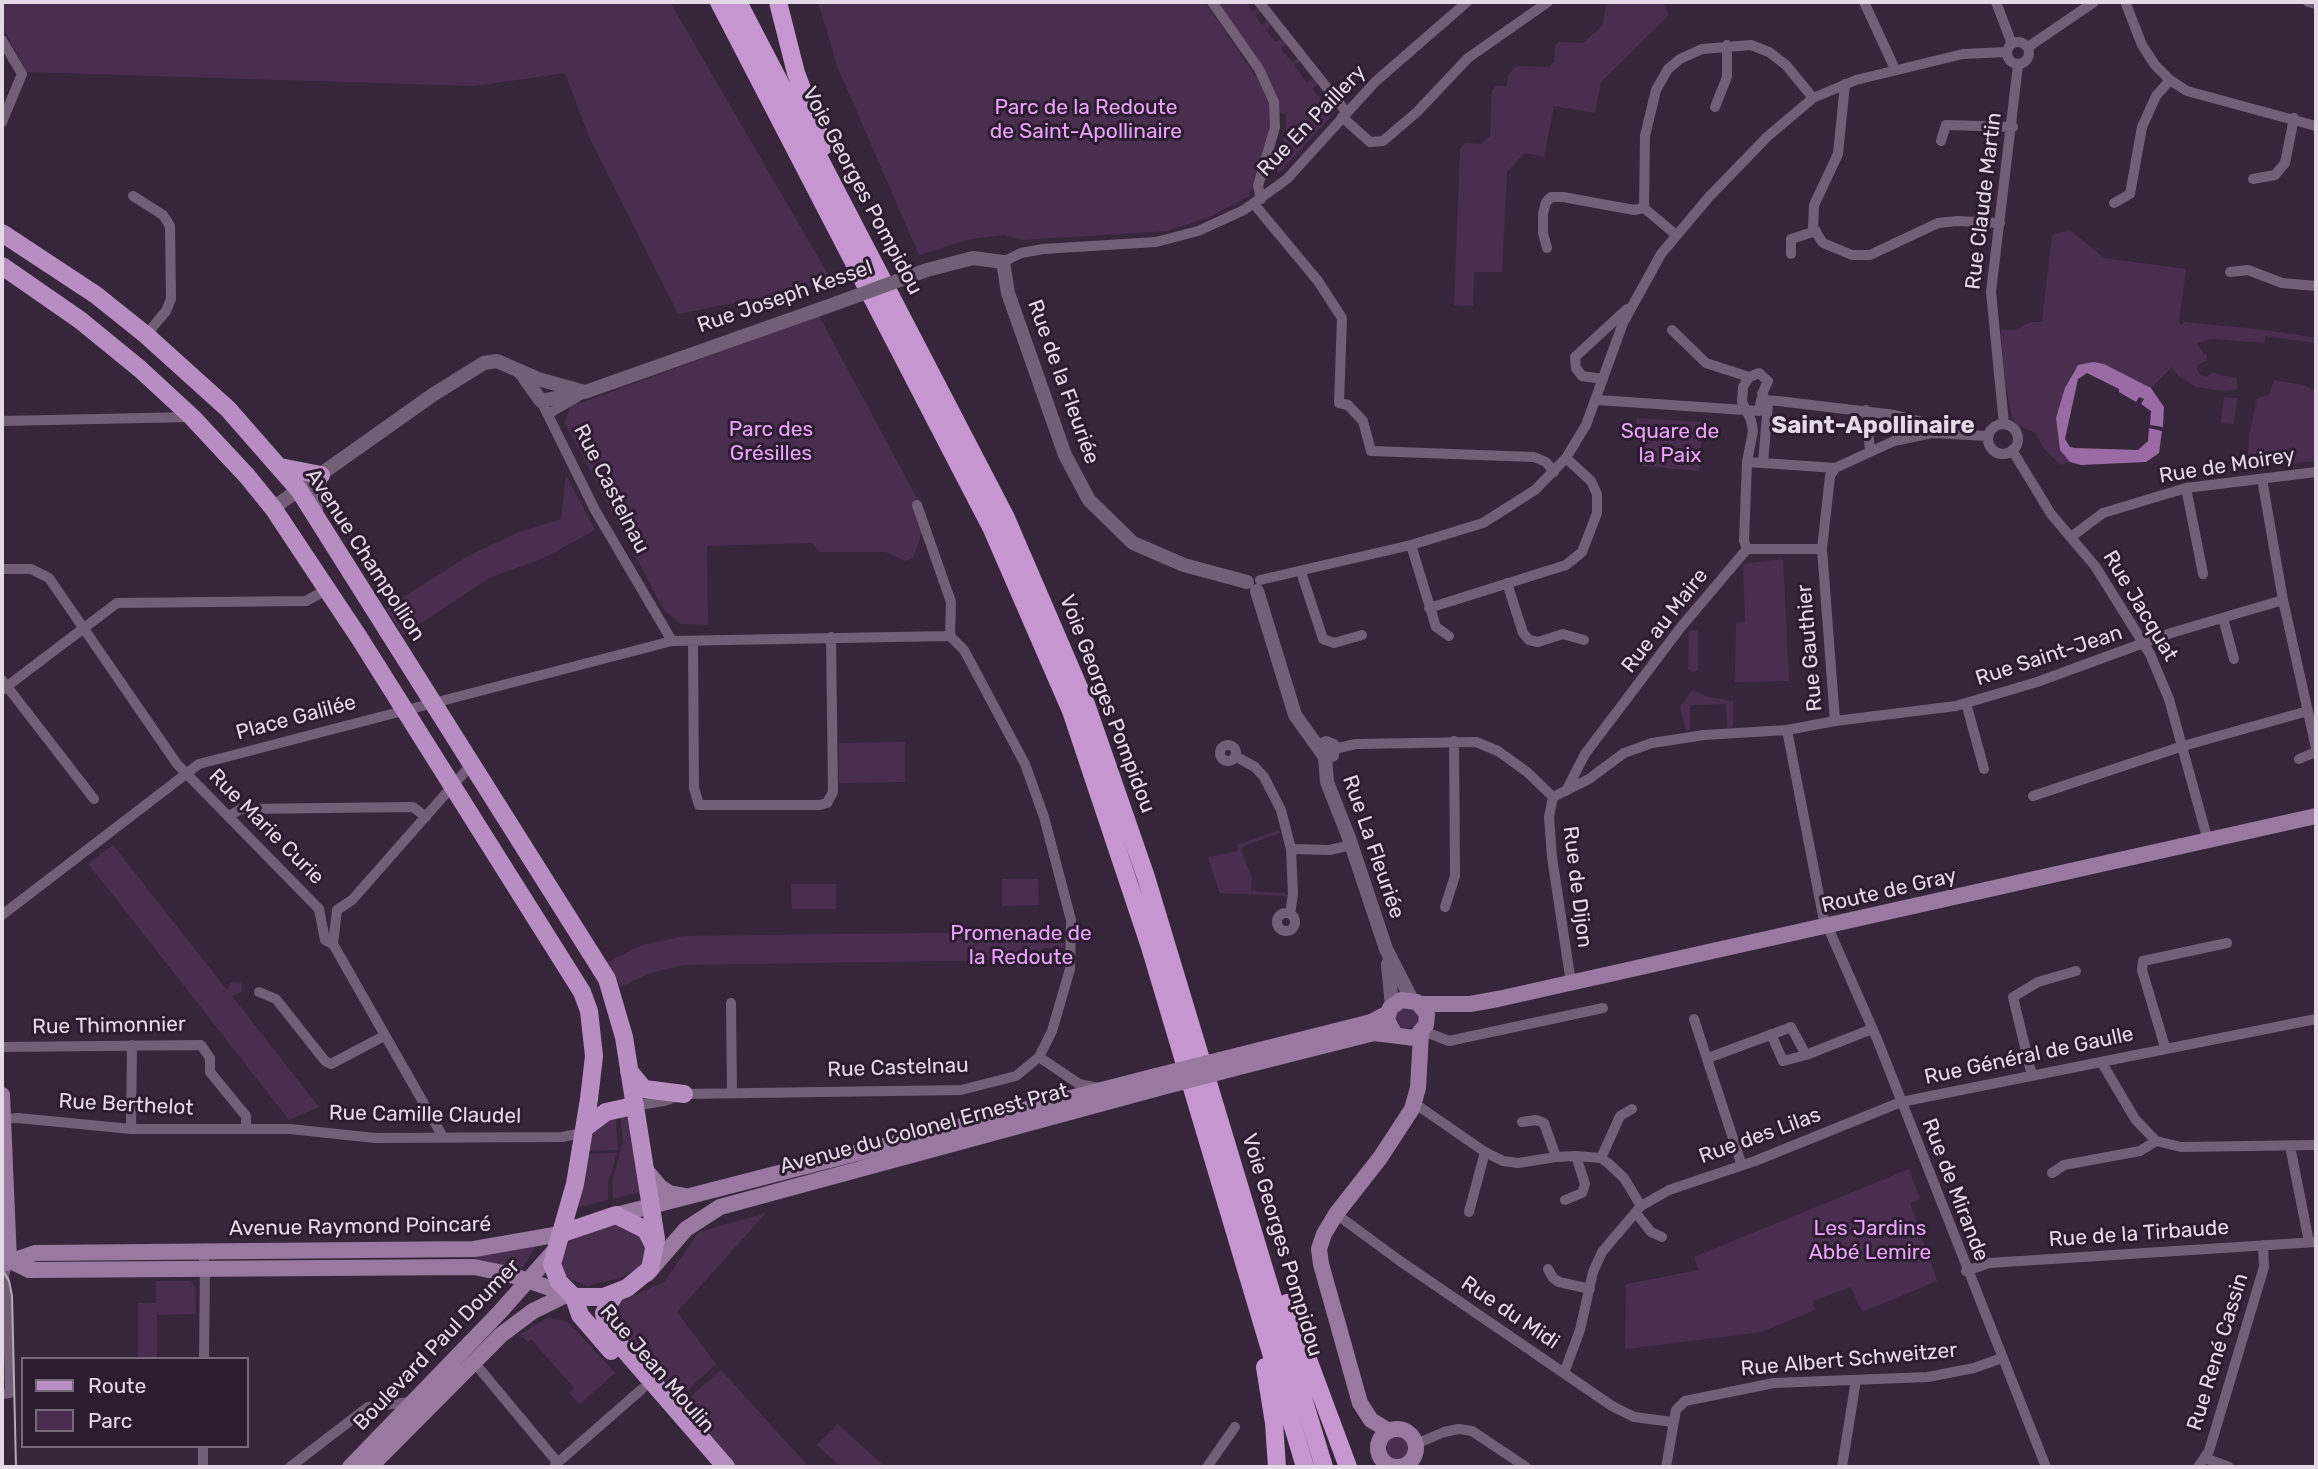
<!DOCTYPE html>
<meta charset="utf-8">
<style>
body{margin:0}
#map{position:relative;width:2318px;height:1469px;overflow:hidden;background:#37263b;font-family:Rubik,sans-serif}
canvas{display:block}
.frame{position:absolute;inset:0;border:4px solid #e5d9e7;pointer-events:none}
.legend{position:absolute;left:21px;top:1357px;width:228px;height:91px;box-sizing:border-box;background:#2d1c31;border:2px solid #77687a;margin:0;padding:9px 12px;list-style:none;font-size:21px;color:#e5d9e7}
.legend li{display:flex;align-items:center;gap:14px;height:35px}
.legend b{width:35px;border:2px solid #77687a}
</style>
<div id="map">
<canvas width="2318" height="1469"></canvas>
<div class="frame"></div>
<ul class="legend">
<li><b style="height:9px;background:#b88dc1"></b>Route</li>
<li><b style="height:19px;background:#4a2e50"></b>Parc</li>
</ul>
</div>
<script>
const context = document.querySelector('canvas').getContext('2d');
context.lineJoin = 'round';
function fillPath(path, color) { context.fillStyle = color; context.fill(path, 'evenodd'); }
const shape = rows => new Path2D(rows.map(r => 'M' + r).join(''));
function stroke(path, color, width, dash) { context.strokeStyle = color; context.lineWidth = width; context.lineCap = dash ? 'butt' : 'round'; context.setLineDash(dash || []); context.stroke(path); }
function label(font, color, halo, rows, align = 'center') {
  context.font = font + ' Rubik,sans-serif'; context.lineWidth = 6; context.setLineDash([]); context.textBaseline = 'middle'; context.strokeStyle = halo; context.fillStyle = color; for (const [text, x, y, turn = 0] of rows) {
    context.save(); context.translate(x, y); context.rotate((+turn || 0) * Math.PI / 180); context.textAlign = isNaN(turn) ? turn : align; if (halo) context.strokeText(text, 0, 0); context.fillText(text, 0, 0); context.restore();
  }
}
fillPath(shape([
 [2,2,670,2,833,283,678,314,589,137,565,73,475,86,27,72,2,26],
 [818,2,1205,2,1264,88,1269,103,1271,119,1266,148,1249,196,1207,218,1167,231,1023,240,1004,235,971,239,919,255,838,68],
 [1216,2,1247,2,1252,12,1257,8,1260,11,1255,16,1262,25,1267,21,1271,26,1266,31,1276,42,1281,38,1286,44,1281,49,1292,62,1297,58,1300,61,1294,66,1307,82,1313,78,1318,84,1312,89,1324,103,1330,98,1335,104,1334,113,1279,173,1275,170,1286,134,1286,114,1278,113,1278,100,1263,68],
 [1606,2,1662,2,1669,15,1601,82,1595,113,1554,106,1544,157,1525,153,1507,172,1502,272,1474,272,1473,306,1454,305,1460,149,1466,143,1481,144,1490,136,1492,91,1496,86,1507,86,1508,75,1517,66,1549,67,1554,62,1555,46,1559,42,1583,43,1603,25],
 [2070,230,2104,258,2186,269,2179,322,2182,325,2184,322,2266,330,2316,338,2316,343,2265,336,2264,343,2213,339,2199,342,2197,345,2207,356,2207,360,2196,366,2200,375,2206,377,2212,373,2236,378,2238,389,2222,391,2196,387,2178,376,2172,367,2151,388,2104,364,2074,369,2056,418,2060,450,2070,462,2061,465,2044,449,2036,433,2017,425,2012,417,2004,378,2001,329,2015,330,2031,322,2042,322,2052,235],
 [819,316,927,517,913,558,905,561,886,552,820,552,812,543,707,546,708,625,681,624,664,610,565,423,570,407],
 [2274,380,2303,385,2316,391,2316,461,2247,468,2249,435,2257,399,2269,394],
 [2224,397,2237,398,2234,424,2221,423],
 [1636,418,1703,422,1699,471,1643,466],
 [566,475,595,530,544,558,489,578,403,635,386,608,470,555,517,533,561,519],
 [1783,559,1789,681,1735,682,1736,623,1745,622,1743,564],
 [1689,630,1698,631,1698,670,1693,672,1688,669],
 [1692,690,1708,697,1733,701,1733,727,1727,728,1726,704,1690,705,1690,729,1686,731,1680,707],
 [905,742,905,782,839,783,839,743],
 [1279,830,1280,833,1244,846,1241,850,1252,878,1251,891,1286,893,1287,896,1220,893,1208,857,1238,851,1237,845],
 [113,845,227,990,231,982,241,983,242,992,232,996,319,1107,289,1120,106,886,88,864],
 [1002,879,1038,879,1039,905,1002,906],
 [791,884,836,884,836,909,792,909],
 [1021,925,1035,930,1042,943,1065,943,1064,948,1043,948,1035,962,1020,968,1004,960,684,965,650,973,621,987,608,962,642,945,684,936,1004,932],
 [1417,1006,1422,1015,1419,1026,1399,1030,1394,1025,1395,1011],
 [620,1113,630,1120,640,1192,613,1199,612,1183,623,1142],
 [615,1114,618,1150,587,1151,592,1131],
 [617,1153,608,1183,608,1200,571,1209,586,1154],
 [1909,1169,1920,1199,1910,1203,1937,1281,1862,1312,1851,1287,1813,1301,1815,1310,1761,1332,1625,1349,1626,1284,1699,1270,1694,1257],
 [766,1213,677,1312,716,1364,675,1402,613,1322,613,1305,664,1282,699,1232],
 [619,1223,647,1240,645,1261,639,1268,620,1278,587,1286,567,1278,561,1258,570,1241,595,1228],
 [536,1246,519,1273,477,1262,473,1253],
 [156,1281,190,1281,195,1286,196,1314,157,1315,157,1359,138,1359,138,1303,156,1303],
 [547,1318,568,1322,615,1373,580,1404,569,1393,574,1388,531,1339,528,1342,520,1334],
 [721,1370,809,1467,736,1467,680,1406],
 [838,1424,876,1459,885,1467,841,1467,817,1445],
 '1385 1448a13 13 0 1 1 26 0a13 13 0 1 1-26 0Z'
]), '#4a2e50');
fillPath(shape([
 [2094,362,2104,364,2151,388,2164,407,2163,427,2150,425,2151,411,2141,404,2144,399,2139,397,2136,402,2119,392,2119,389,2087,373,2078,379,2065,439,2070,447,2075,448,2138,450,2148,441,2149,428,2162,431,2159,453,2152,458,2146,462,2081,465,2070,462,2060,450,2056,418,2065,388,2078,365]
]), '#9a6aa4');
stroke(shape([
 [1212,2,1259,69,1274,102,1275,127,1258,186,1261,199],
 [1259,2,1347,113],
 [1864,2,1895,69],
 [1996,2,2012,44],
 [2308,2,2316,4],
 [2126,4,2142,45,2155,65,2170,80,2187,91,2316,126],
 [2,40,22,74,2,122],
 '2007 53a11 11 0 1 1 22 0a11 11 0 1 1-22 0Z',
 [2028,47,2094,2],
 [1845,84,1838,154,1814,205,1813,228,1823,243,1852,255,1870,255,1938,223,1957,221,2000,223],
 [1715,107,1727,77,1727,45],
 [1342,117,1370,142,1383,141,1417,112,1468,58,1548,2],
 [1941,141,1946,125,2013,127],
 [2253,179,2275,175,2285,163,2294,118],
 [133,196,163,215,170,226,171,299,166,311,146,335],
 [2114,203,2130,194,2142,127,2156,96,2170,80],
 [1254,204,1318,281,1342,318,1339,403,1348,405,1363,421,1371,451,1534,457,1546,462,1554,472],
 [1675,234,1644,208,1645,136,1656,90,1668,69,1680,59,1702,49,1751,45,1769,52,1786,65,1813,98],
 [1547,248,1543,233,1543,214,1546,202,1551,197,1563,197,1634,210,1644,208],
 [1791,254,1791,239,1816,231],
 [1003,262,1021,253,1043,249,1156,242,1198,231,1244,210,1287,179,1375,82,1467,2],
 [2230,272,2248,270,2282,283,2316,286],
 [1672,330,1706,363,1749,377],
 [1759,373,1768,381,1762,394,1768,404,1763,463,1747,462,1753,431,1751,420,1742,402,1743,387,1749,377,1759,373],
 [1603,379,1582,376,1576,368,1575,357,1627,309],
 [1598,400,1759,411,1761,400,1778,401,1895,415,1923,422,1932,433],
 [541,401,595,510,672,641,950,636,964,650,1025,764,1044,817,1071,920,1070,969,1052,1031,1039,1057,1016,1076,961,1090,684,1094,664,1101,633,1106],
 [1866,410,1870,450],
 [548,414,579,396],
 [2,421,191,417],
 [2004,424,1991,292,2018,65],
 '1988 439a15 15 0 1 1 30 0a15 15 0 1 1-30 0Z',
 [2012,450,2051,514,2095,566,2150,654,2169,699,2208,841],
 [1763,463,1835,468],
 [2262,479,2283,600,2316,748],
 [2186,488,2203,574],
 [917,505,951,602,950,636],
 [2071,537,2103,513,2186,488,2316,472],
 [1411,545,1436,627,1449,636],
 [1747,549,1822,549],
 [2,569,31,569,49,578,177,764,319,909],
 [1301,572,1323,639,1334,643,1362,635],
 [1260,580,1411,545,1483,523,1535,490,1566,458,1586,425,1623,323,1661,254,1708,198,1767,137,1813,98,1856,80,1963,54,2007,52],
 [1507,583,1523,633,1529,640,1538,642,1563,634,1584,640],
 [1429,608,1566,565,1582,552,1597,513,1597,494,1591,481,1566,458],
 [2223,618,2234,659],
 [693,641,694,788,699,805,819,805,827,803,833,792,831,637],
 [2,680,94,799],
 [2,690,117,603,306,601,326,590],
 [1966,703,1984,769],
 [1835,721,1956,706,2037,682,2171,633,2283,600],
 [1787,730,1823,916,1877,1039,2046,1467],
 '1220 753a8 8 0 1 1 16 0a8 8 0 1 1-16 0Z',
 [1334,749,1356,744,1476,742,1498,751,1527,772,1553,797],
 [1235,756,1255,767,1264,777,1281,810,1291,849,1293,894,1290,914],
 [2299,759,2316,752],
 [1566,791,1585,754,1681,627,1747,549,1744,541,1747,462],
 [2033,796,2183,746,2308,711],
 [1553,797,1589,779,1624,753,1652,743,1704,735,1787,730,1835,721,1822,549,1830,476,1835,468,1894,441,1932,433,1988,436],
 [1553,797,1549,817,1552,857,1571,983],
 [229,816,241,809,413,807,426,817],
 [1291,849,1329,850,1352,845],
 [1445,907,1455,876,1454,741],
 [319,909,325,940,333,944,337,910],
 [337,910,352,900,471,765],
 '1277 922a9 9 0 1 1 18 0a9 9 0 1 1-18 0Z',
 [2,915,199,764,672,641],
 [333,944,443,1137],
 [259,992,276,999,325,1061,331,1064,384,1036],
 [731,1003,732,1093],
 [1694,1019,1741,1163],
 [1423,1031,1449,1041,1603,1008],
 [2,1047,201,1045,210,1058,210,1072,246,1116,246,1128],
 [2165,1047,2142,970,2143,961,2227,943],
 [1806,1055,1872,1029],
 [1039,1057,1079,1084,1098,1088],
 [1708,1058,1789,1028,1791,1027,1806,1055,1783,1061,1771,1034],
 [2102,1063,2135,1119,2156,1141,2181,1147,2316,1145],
 [2032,1076,2013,997,2038,982,2076,971],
 [1414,1103,1485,1152,1469,1212],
 [2,1119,18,1118,131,1129,290,1129,375,1138,562,1137,577,1134,586,1127],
 [131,1129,132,1045],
 [2290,1146,2309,1242],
 [1485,1152,1503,1161,1518,1163,1556,1157,1544,1123,1536,1120,1522,1122],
 [1576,1156,1601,1158,1608,1163,1624,1178,1641,1206],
 [1556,1157,1576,1156,1585,1184,1582,1193,1565,1200],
 [1601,1158,1620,1116,1632,1109],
 [2052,1173,2064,1165,2140,1151,2156,1141],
 [1636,1213,1651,1232,1662,1237],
 [1336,1214,1400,1261,1612,1406,1634,1417,1673,1422],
 [201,1252,205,1263,204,1359],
 [1548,1269,1553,1278,1559,1282,1590,1289],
 [1966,1271,1989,1263,2316,1242],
 [473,1361,558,1463],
 [1564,1373,1580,1330,1593,1272,1602,1252,1641,1206,1669,1190,1755,1161,1901,1102,2316,1019],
 [2,1394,10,1393,8,1308,4,1275,9,1260],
 [1416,1444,1444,1432,1459,1429,1472,1431,1526,1467],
 [2205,1458,2229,1467],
 [555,1465,642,1389],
 [203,1467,203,1446],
 [290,1467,368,1407,411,1402],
 [1207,1467,1235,1427],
 [1666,1467,1676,1410,1685,1401,1774,1383,1928,1377,1974,1368,2002,1358],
 [1842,1467,1856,1380],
 [2198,1467,2209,1451,2264,1267,2263,1245]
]), '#735e77', 10);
stroke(shape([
 [927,270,973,258,1003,262,1008,293,1065,455,1089,500,1133,543,1184,565,1247,582],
 [521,373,541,401,585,392,837,303],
 [273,508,434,394,484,363,497,361,538,379,585,392],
 [317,518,315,504,321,475],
 [1257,591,1295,715,1325,757],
 [1320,747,1326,743,1333,746,1332,755,1325,757],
 [1325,757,1327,782,1349,838,1386,949,1412,1000],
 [1388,964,1392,1006]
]), '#735e77', 14);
stroke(shape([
 [1420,1004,1470,1004,1498,999,2316,816],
 [1240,1055,1371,1022,1388,1013],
 [1243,1066,1374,1033,1415,1038,1426,1025,1427,1014,1417,1002,1401,1000,1390,1008,1387,1020,1395,1035],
 [2,1095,9,1260],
 [644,1168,660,1187,669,1193,685,1196],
 [616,1215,1152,1077],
 [9,1260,29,1270,474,1267,508,1274,568,1294],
 [6,1263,35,1253,474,1249,560,1234],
 [647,1274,686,1229,720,1207,1155,1089],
 '1378 1448a19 19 0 1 1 38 0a19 19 0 1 1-38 0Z',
 [1389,1431,1371,1420,1360,1403,1321,1264,1319,1249,1324,1234,1336,1214,1380,1158,1412,1109,1418,1088,1421,1034],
 [350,1467,499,1313,554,1251],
 [370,1467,501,1335,533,1311,568,1294]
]), '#9a79a1', 16);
stroke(shape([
 [2,233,96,295,146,335,228,409,299,490,607,979,624,1037,656,1239,650,1269,627,1288,604,1297,574,1297,559,1282,552,1264,575,1184,589,1099,594,1056,589,1011,582,992,360,639,273,508,247,476,192,417,140,369,80,320,2,266],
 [280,467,321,475],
 [629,1071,644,1089,684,1094],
 [586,1127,606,1112,633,1106],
 [560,1234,616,1215,646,1230,653,1244],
 [615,1294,604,1313,608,1331,726,1467],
 [574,1297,580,1315,611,1351]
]), '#b88dc1', 18);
stroke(shape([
 [719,2,991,527,1071,711,1150,947,1305,1467],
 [738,2,1006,518,1086,704,1146,877,1324,1467],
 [778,2,796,73,824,146],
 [1287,1303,1348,1467],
 [1265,1367,1274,1423,1277,1467]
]), '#c696d0', 18);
stroke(shape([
 [2,1269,9,1281,12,1296,16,1467]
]), '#b6a9b8', 2);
stroke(shape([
 [837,303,927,270]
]), '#735e77', 14);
stroke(shape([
 [1152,1077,1240,1055],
 [1155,1089,1243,1066]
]), '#9a79a1', 16);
label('21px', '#e9a5f7', '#2d1c31', [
 ["Parc de la Redoute",1086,108],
 ["de Saint-Apollinaire",1086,132],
 ["Parc des",771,430],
 ["Grésilles",771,454],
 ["Square de",1670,432],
 ["la Paix",1670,456],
 ["Promenade de",1021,934],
 ["la Redoute",1021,958],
 ["Les Jardins",1870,1229],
 ["Abbé Lemire",1870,1253]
]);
label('21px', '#e5d9e7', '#2d1c31', [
 ["Rue En Paillery",1312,121,-46],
 ["Voie Georges Pompidou",862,191,62],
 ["Rue Claude Martin",1984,201,-83],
 ["Rue Joseph Kessel",785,297,-19],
 ["Rue de la Fleuriée",1063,382,70],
 ["Rue de Moirey",2227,466,-9],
 ["Rue Castelnau",611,489,63],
 ["Avenue Champollion",365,555,57],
 ["Rue Jacquat",2140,606,59],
 ["Rue au Maire",1665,621,-52],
 ["Rue Gauthier",1810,648,-95],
 ["Rue Saint-Jean",2049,656,-18],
 ["Voie Georges Pompidou",1107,704,69],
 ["Place Galilée",296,718,-15],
 ["Rue Marie Curie",266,827,45],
 ["Rue La Fleuriée",1373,847,71],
 ["Rue de Dijon",1577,887,83],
 ["Route de Gray",1889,891,-13],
 ["Rue Thimonnier",109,1026,-1],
 ["Rue Général de Gaulle",2029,1056,-12],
 ["Rue Castelnau",898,1068,-2],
 ["Rue Berthelot",126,1105,3],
 ["Rue Camille Claudel",425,1115,1],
 ["Avenue du Colonel Ernest Prat",924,1129,-15],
 ["Rue des Lilas",1760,1136,-20],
 ["Rue de Mirande",1955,1190,69],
 ["Avenue Raymond Poincaré",360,1227,-1],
 ["Rue de la Tirbaude",2139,1234,-4],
 ["Voie Georges Pompidou",1282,1245,73],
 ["Rue du Midi",1510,1313,34],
 ["Boulevard Paul Doumer",437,1345,-46],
 ["Rue René Cassin",2218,1352,-73],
 ["Rue Albert Schweitzer",1849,1360,-5],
 ["Rue Jean Moulin",657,1369,49]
]);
label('bold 24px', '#e5d9e7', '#2d1c31', [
 ["Saint-Apollinaire",1873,426]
]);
</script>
